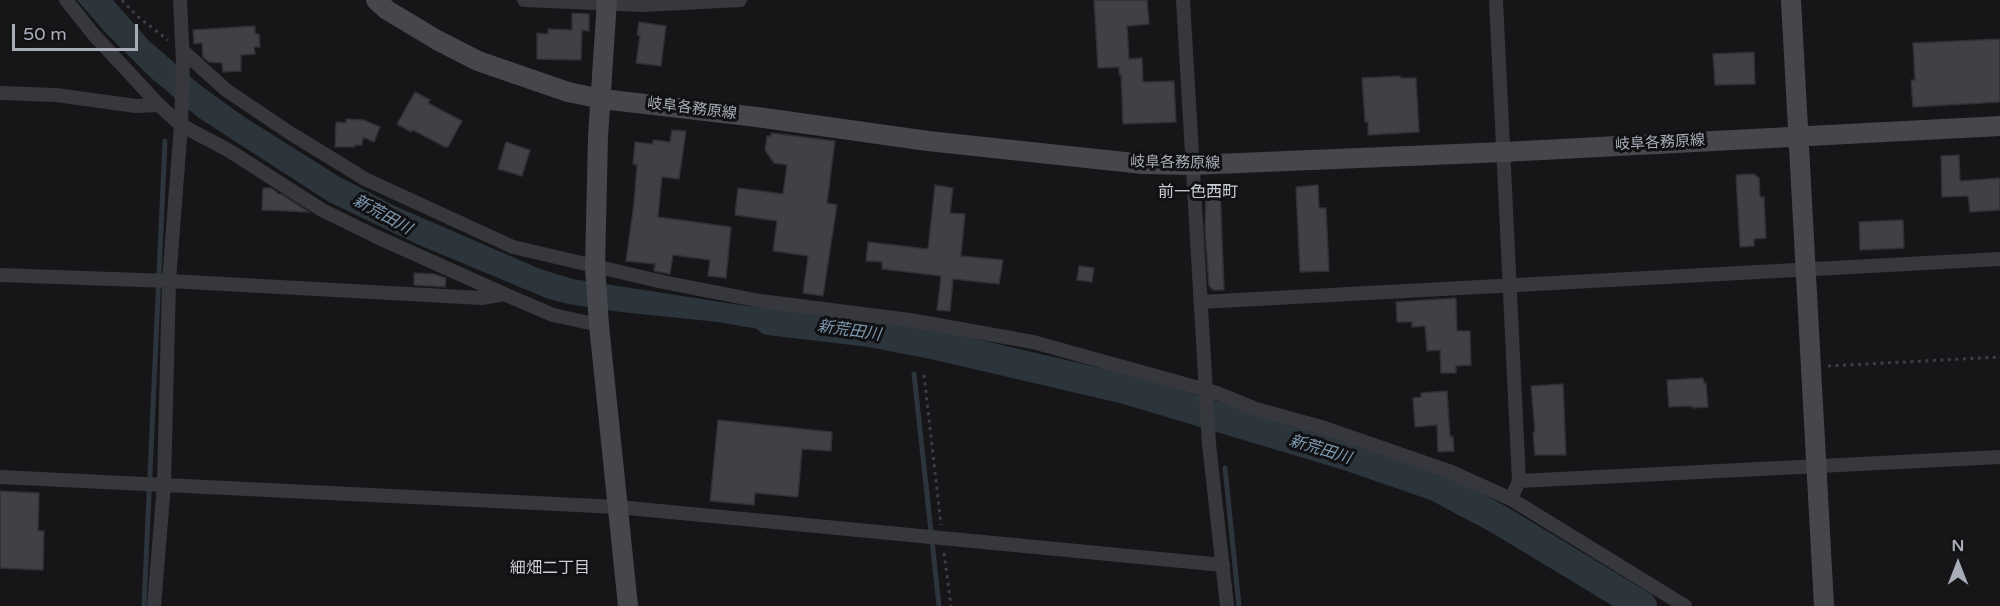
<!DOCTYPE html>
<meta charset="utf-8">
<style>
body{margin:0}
#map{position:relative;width:2000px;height:606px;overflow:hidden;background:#161618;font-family:"Varela Round",sans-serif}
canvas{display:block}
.north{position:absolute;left:1928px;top:534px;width:60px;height:60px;-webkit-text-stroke:4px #111113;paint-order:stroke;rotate:0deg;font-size:16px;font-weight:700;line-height:24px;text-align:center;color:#a8adb8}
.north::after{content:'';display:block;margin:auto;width:21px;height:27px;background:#a8adb8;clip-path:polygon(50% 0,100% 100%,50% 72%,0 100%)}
.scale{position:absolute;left:12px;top:24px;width:126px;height:27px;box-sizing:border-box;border:3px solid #a8adb8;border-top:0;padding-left:8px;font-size:18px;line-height:21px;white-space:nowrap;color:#a8adb8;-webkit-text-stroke:4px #111113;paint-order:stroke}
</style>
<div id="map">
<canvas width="2000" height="606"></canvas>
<div class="north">N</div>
<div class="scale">50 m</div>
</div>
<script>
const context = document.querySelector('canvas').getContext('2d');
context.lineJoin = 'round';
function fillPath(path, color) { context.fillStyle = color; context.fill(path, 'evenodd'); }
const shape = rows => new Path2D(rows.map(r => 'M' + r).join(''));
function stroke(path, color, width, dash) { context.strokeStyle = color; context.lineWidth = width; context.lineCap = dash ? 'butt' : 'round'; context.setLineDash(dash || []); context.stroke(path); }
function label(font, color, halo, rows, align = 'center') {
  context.font = font + ' "Varela Round","Noto Sans JP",sans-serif'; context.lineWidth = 6; context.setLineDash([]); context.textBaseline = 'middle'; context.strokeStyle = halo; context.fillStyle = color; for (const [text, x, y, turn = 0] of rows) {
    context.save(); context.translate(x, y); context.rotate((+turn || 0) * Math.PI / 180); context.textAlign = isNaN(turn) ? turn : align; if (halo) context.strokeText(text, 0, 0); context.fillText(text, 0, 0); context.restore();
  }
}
fillPath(shape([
 [77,0,113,0,149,41,200,85,243,116,338,176,395,206,540,269,573,279,811,316,809,338,718,322,621,312,568,304,546,298,419,245,329,202,199,118,151,78,105,32]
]), '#2c353c');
stroke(shape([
 [914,374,939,606],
 [1225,468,1239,606],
 [144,606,165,141]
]), '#2c353c', 5);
stroke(shape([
 [769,320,870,332,932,344,1125,389,1352,457,1436,486,1498,519,1642,606]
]), '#2c353c', 30);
const building = shape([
 [1094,0,1147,0,1149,24,1127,26,1129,59,1142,58,1143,82,1174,81,1176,122,1123,124,1121,74,1119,75,1119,67,1098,68,1094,0],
 [572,13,589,14,589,31,582,30,581,60,537,59,537,33,548,34,548,29,572,30,572,13],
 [639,22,666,26,661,66,636,63,640,36,637,35,639,22],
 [255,26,255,34,259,34,260,47,254,47,255,54,241,55,241,71,223,72,222,63,209,62,203,57,202,43,194,44,193,30,255,26],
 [2000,39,2000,102,1913,107,1911,80,1915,80,1913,43,2000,39],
 [1754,52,1755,84,1715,85,1713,54,1754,52],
 [1400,76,1400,78,1416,78,1419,132,1368,135,1368,122,1365,122,1362,78,1400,76],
 [415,92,430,100,428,103,462,121,448,147,445,147,413,130,411,132,397,124,415,92],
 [346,119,364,120,380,127,374,142,363,137,362,145,355,145,355,147,335,147,336,122,346,123,346,119],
 [672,130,686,131,679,179,662,177,658,217,731,227,726,278,708,276,710,260,673,255,670,274,654,271,655,264,626,261,634,203,637,165,633,164,635,142,653,144,653,140,670,142,672,130],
 [771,133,835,141,827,203,837,205,823,296,803,293,808,256,773,251,777,221,735,215,738,188,783,194,787,165,774,163,765,150,767,136,771,136,771,133],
 [506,142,530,150,522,176,498,169,506,142],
 [1959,155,1960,181,2000,178,2000,210,1970,212,1968,196,1942,197,1941,156,1959,155],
 [1754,174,1759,178,1760,197,1764,197,1766,238,1754,239,1754,246,1740,247,1736,175,1754,174],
 [935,185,953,188,950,213,965,214,961,256,1003,260,999,284,953,279,950,311,937,310,941,276,882,269,882,262,866,261,868,242,928,249,935,185],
 [1318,185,1319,208,1326,208,1329,271,1300,272,1296,187,1318,185],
 [1206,187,1220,187,1224,290,1213,290,1209,286,1205,230,1206,187],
 [263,188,271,188,277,192,277,194,281,194,309,212,262,210,263,188],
 [1903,220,1904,248,1860,250,1859,222,1903,220],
 [1079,266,1094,268,1092,282,1077,280,1079,266],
 [414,273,434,274,446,278,445,287,414,285,414,273],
 [1456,298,1457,331,1470,331,1471,365,1456,366,1456,373,1441,373,1440,350,1427,351,1425,326,1412,327,1412,322,1397,322,1396,302,1456,298],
 [1703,378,1704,383,1706,383,1708,407,1692,408,1692,406,1669,407,1667,380,1703,378],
 [1563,384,1566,455,1535,455,1533,432,1535,432,1531,386,1563,384],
 [1447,391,1450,437,1453,436,1454,451,1438,452,1437,425,1415,427,1413,398,1421,397,1421,393,1447,391],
 [718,420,832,432,831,451,802,449,798,497,755,493,754,505,710,501,718,420],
 [0,491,39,493,38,531,44,531,43,570,0,568,0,491]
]);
fillPath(building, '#404145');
stroke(building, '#303034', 1.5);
stroke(shape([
 [122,0,137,16,168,40],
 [1828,366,2000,357],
 [924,375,941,525],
 [944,553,951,606]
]), '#3d3f44', 3, [3, 4.5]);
stroke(shape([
 [66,0,94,35,159,105],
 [524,0,643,5,740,0],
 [1183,0,1209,444,1227,606],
 [1496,0,1519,481,2000,457],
 [183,51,226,90,290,133,365,179,513,247,663,282,760,301,910,320,1033,342,1217,393,1256,409,1325,428,1449,471,1511,499,1519,481],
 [0,93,56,95,136,106,159,105,181,125,228,150,322,210,377,237,504,294],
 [0,275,169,281,482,298,504,294,553,315,599,325],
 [1201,302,2000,259],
 [0,477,618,507,1223,565],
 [1511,499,1685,606],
 [154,606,164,484,169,281,181,125,183,63,180,0]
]), '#37383d', 14);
stroke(shape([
 [376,0,387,10,437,40,478,61,568,92,602,99,757,117,928,141,1143,164,1191,165,1504,152,2000,126],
 [607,0,598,137,595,267,599,325,628,606],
 [1791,0,1824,606]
]), '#45474d', 20);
label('15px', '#a8adb8', '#111113', [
 ["岐阜各務原線",692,109,7],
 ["岐阜各務原線",1660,143,-3],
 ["岐阜各務原線",1175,163,1]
]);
label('16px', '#c9ccd4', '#111113', [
 ["前一色西町",1198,193],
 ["細畑二丁目",550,569]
]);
label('italic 16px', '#7f9bb3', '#111113', [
 ["新荒田川",382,215,29],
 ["新荒田川",849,331,8],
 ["新荒田川",1320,450,17]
]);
</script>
